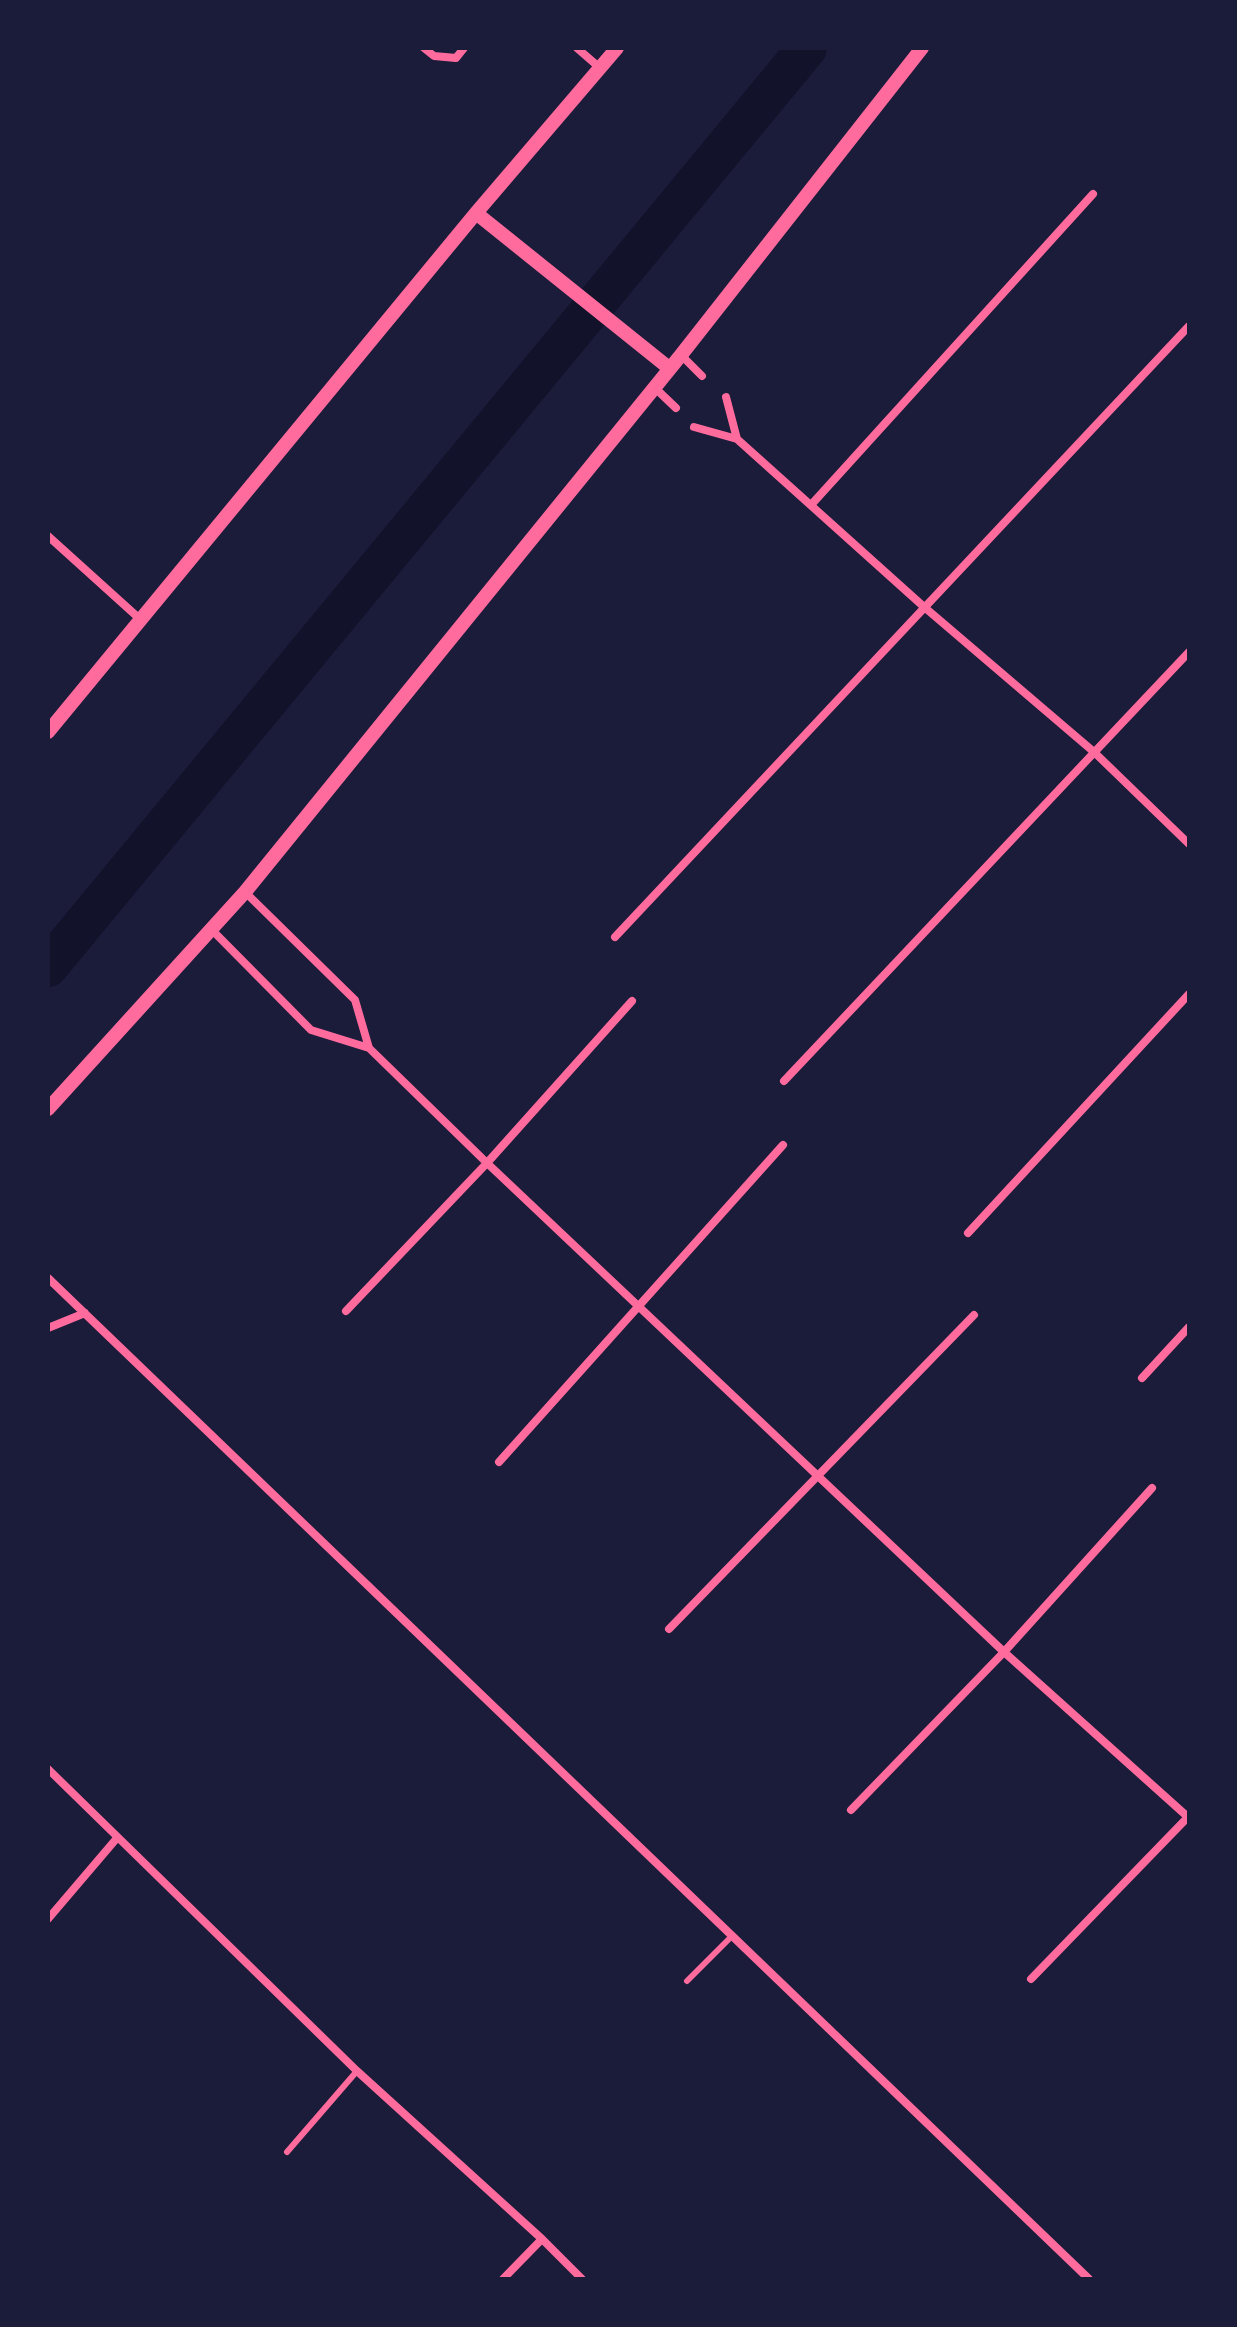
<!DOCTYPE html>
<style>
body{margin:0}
#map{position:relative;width:1237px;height:2327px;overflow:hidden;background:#1b1b3a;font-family:Roboto,sans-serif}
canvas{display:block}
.frame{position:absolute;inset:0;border:50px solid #1b1b3a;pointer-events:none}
</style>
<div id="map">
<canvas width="1237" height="2327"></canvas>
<div class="frame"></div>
</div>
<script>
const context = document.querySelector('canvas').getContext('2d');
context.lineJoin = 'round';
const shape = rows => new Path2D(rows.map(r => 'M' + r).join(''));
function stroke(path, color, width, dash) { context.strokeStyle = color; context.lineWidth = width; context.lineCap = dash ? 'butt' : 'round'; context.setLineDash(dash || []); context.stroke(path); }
stroke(shape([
 [48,967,807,48]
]), '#12122b', 40);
stroke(shape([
 [687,1981,732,1936],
 [287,2152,357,2071]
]), '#ff6b9d', 6);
stroke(shape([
 [424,48,434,56,456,58,464,48],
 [577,48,600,68],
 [681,355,702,376],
 [654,387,676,408],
 [726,397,737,439],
 [694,427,737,439,923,606,1094,752,1189,844],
 [811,505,1093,194],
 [48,536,141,620],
 [245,892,355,1000,369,1048],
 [211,929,311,1030,369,1048,487,1163,1004,1652,1189,1818],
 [615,937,1189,326],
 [784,1081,1189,652],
 [968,1233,1189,994],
 [48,1278,1089,2279],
 [346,1311,487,1163,632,1001],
 [48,1328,85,1313],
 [1142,1378,1189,1327],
 [499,1462,783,1145],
 [669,1629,974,1315],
 [48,1769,357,2071,542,2239,582,2279],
 [851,1810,1004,1652,1152,1488],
 [48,1919,117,1838],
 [1031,1979,1189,1816],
 [503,2279,542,2239]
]), '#ff6b9d', 8);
stroke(shape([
 [476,213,669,368],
 [48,732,476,213,617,48],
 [48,1109,245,892,681,355,922,48]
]), '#ff6b9d', 14);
</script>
